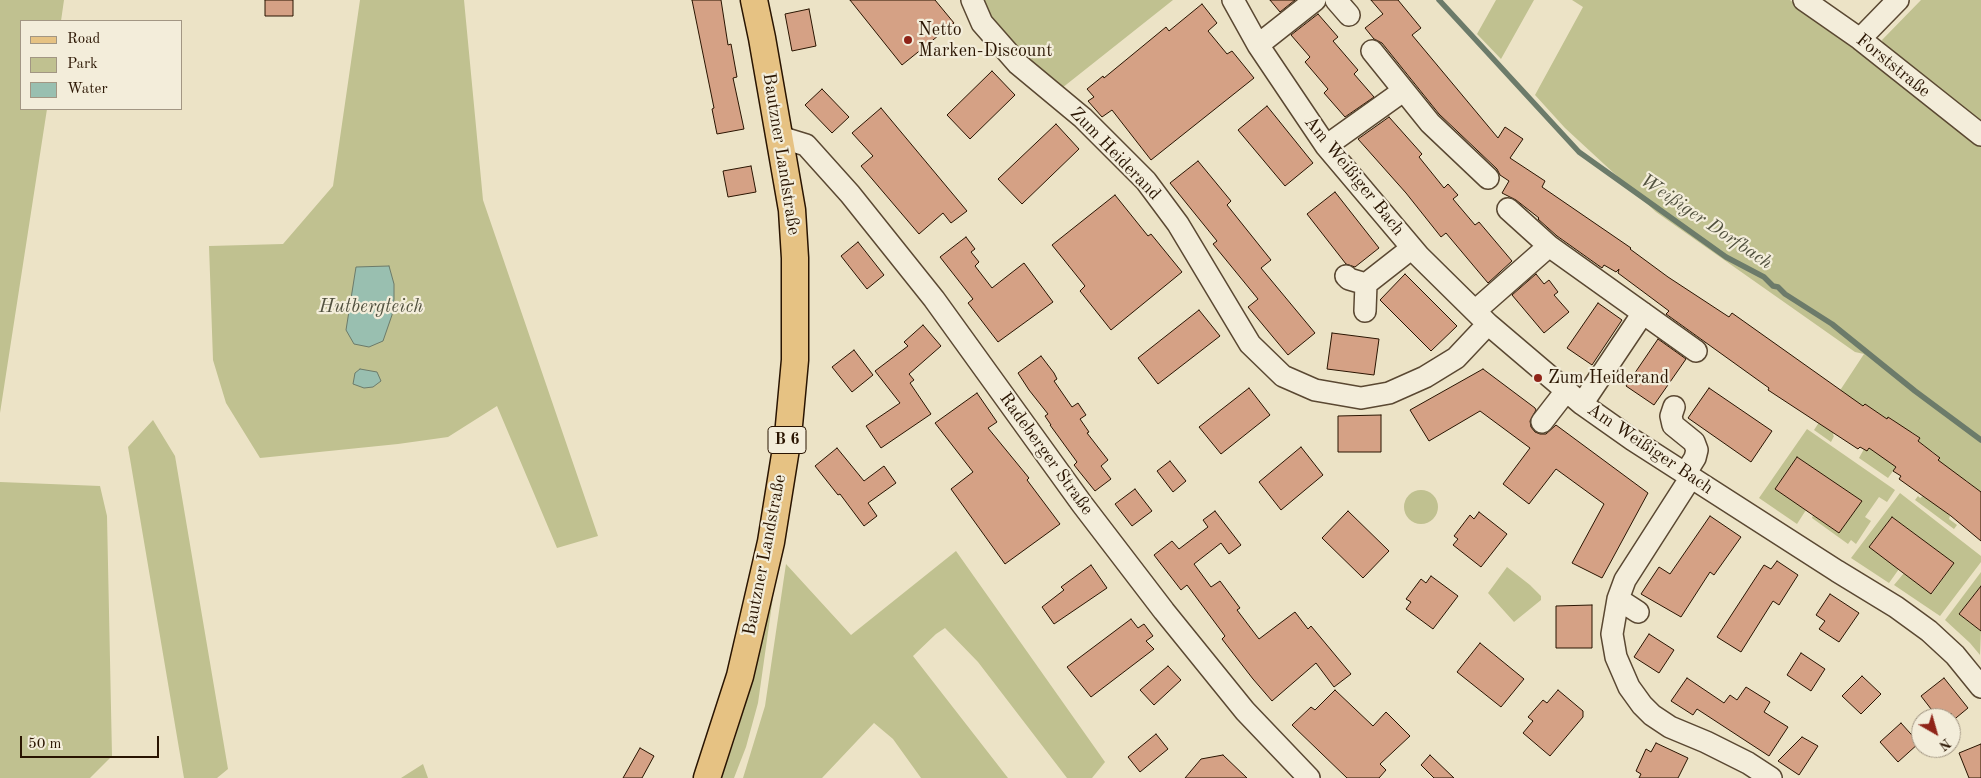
<!DOCTYPE html>
<meta charset="utf-8">
<style>
body{margin:0}
#map{position:relative;width:1981px;height:778px;overflow:hidden;background:#ece3c6;font-family:"Old Standard TT",serif}
canvas{display:block}
.legend{position:absolute;left:20px;top:20px;width:162px;height:90px;box-sizing:border-box;background:#f3edda;border:1px solid #a29683;margin:0;padding:6px 9px;list-style:none;font-size:15px;color:#291401}
.legend li{display:flex;align-items:center;gap:10px;height:25px}
.legend b{width:25px;border:1px solid #a29683}
.north{position:absolute;left:1911px;top:708px;width:50px;height:50px;box-sizing:border-box;background:#f3edda;border:1px solid #a29683;border-radius:50%;rotate:142deg;font-size:14px;font-weight:700;line-height:20px;text-align:center;color:#291401}
.north::after{content:'';display:block;margin:auto;width:18px;height:22px;background:#8f2418;clip-path:polygon(50% 0,100% 100%,50% 72%,0 100%)}
.scale{position:absolute;left:20px;top:736px;width:139px;height:22px;box-sizing:border-box;border:2px solid #291401;border-top:0;padding-left:6px;font-size:15px;line-height:18px;white-space:nowrap;color:#291401;-webkit-text-stroke:4px #f3edda;paint-order:stroke}
</style>
<div id="map">
<canvas width="1981" height="778"></canvas>
<ul class="legend">
<li><b style="height:6px;background:#e6c283"></b>Road</li>
<li><b style="height:14px;background:#c0c190"></b>Park</li>
<li><b style="height:14px;background:#99bfb0"></b>Water</li>
</ul>
<div class="north">N</div>
<div class="scale">50 m</div>
</div>
<script>
const context = document.querySelector('canvas').getContext('2d');
context.lineJoin = 'round';
function fillPath(path, color) { context.fillStyle = color; context.fill(path, 'evenodd'); }
const shape = rows => new Path2D(rows.map(r => 'M' + r).join(''));
function stroke(path, color, width, dash) { context.strokeStyle = color; context.lineWidth = width; context.lineCap = dash ? 'butt' : 'round'; context.setLineDash(dash || []); context.stroke(path); }
function label(font, color, halo, rows, align = 'center') {
  context.font = font + ' "Old Standard TT",serif'; context.lineWidth = 4.5; context.setLineDash([]); context.textBaseline = 'middle'; context.strokeStyle = halo; context.fillStyle = color; for (const [text, x, y, turn = 0] of rows) {
    context.save(); context.translate(x, y); context.rotate((+turn || 0) * Math.PI / 180); context.textAlign = isNaN(turn) ? turn : align; if (halo) context.strokeText(text, 0, 0); context.fillText(text, 0, 0); context.restore();
  }
}
fillPath(shape([
 [0,0,64,0,61,21,21,21,21,109,47,109,0,413],
 [360,0,464,0,483,200,598,536,557,548,497,406,448,437,398,444,260,458,226,403,213,360,209,246,283,244,333,186],
 [978,0,1173,0,1062,88,1019,53],
 [1496,0,1534,0,1501,59,1477,34],
 [1572,0,1790,0,1981,146,1981,491,1979,493,1974,487,1966,480,1943,510,1950,516,1949,519,1957,525,1954,529,1915,500,1918,496,1920,498,1923,496,1931,501,1937,463,1940,458,1932,451,1924,449,1925,446,1918,441,1920,438,1912,432,1889,462,1896,467,1888,478,1859,458,1864,449,1867,451,1869,448,1876,453,1897,423,1889,417,1887,419,1865,404,1861,409,1834,432,1833,435,1834,436,1831,442,1814,430,1864,354,1855,352,1656,212,1565,128,1535,95,1583,7],
 [1921,0,1981,0,1981,127,1885,49,1882,40],
 [153,420,175,456,228,769,217,778,184,778,128,447],
 [1807,429,1895,490,1887,502,1879,497,1865,517,1871,521,1856,544,1851,540,1848,544,1812,518,1813,515,1839,533,1862,501,1797,457,1775,489,1806,510,1797,524,1759,498],
 [0,482,100,486,107,516,112,756,90,778,0,778],
 '1404 507a17 17 0 1 1 34 0a17 17 0 1 1-34 0Z',
 [1900,493,1981,556,1981,562,1940,616,1894,585,1904,573,1932,594,1954,563,1892,517,1869,547,1899,569,1889,583,1851,558],
 [956,551,1105,762,1092,778,1067,778,978,662,945,628,936,634,913,656,1008,778,921,778,893,739,874,723,822,778,743,778,765,706,786,564,851,635],
 [1507,567,1530,585,1541,596,1541,600,1514,622,1488,593],
 [1981,572,1981,586,1959,614,1981,631,1980,655,1970,643,1945,620],
 [773,597,758,703,746,747,734,778,721,778,734,742,747,699],
 [423,764,428,778,401,778]
]), '#c0c190');
const water = shape([
 [389,266,394,284,394,299,392,315,383,341,369,347,354,344,346,330,356,267,389,266],
 [360,369,377,372,381,381,373,387,364,388,353,384,355,373,360,369]
]);
fillPath(water, '#99bfb0');
stroke(water, '#6c7b6a', 1);
stroke(shape([
 [1439,0,1579,152,1726,257,1764,277,1773,286,1778,287,1785,294,1832,324,1915,391,1981,440]
]), '#6c7b6a', 5.5);
const building = shape([
 [265,0,293,0,293,16,265,16,265,0],
 [692,0,721,0,728,45,731,44,737,77,733,78,744,129,717,134,712,109,714,108,692,0],
 [850,0,935,0,954,23,902,65,850,0],
 [1270,0,1295,0,1280,12,1270,0],
 [1371,0,1398,0,1421,28,1412,35,1498,138,1505,127,1523,139,1510,158,1545,181,1542,187,1631,248,1630,249,1668,277,1729,317,1732,313,1863,406,1865,404,1887,419,1888,417,1920,438,1918,441,1940,458,1938,460,1981,492,1981,541,1951,516,1899,479,1901,476,1893,471,1896,467,1869,448,1867,451,1860,447,1858,449,1768,390,1769,388,1666,314,1669,311,1618,273,1619,269,1616,272,1604,265,1602,268,1557,236,1538,219,1539,218,1516,200,1502,193,1509,181,1500,175,1497,169,1439,114,1382,43,1374,39,1365,28,1383,14,1371,0],
 [1202,4,1217,23,1208,31,1227,54,1232,51,1254,78,1151,160,1112,110,1102,117,1088,101,1094,97,1087,89,1103,76,1104,78,1166,27,1169,31,1202,4],
 [809,9,816,46,792,51,785,14,809,9],
 [1318,14,1338,37,1333,41,1358,70,1354,74,1374,97,1345,117,1324,93,1328,89,1305,62,1310,57,1291,35,1318,14],
 [992,71,1015,95,970,139,947,115,992,71],
 [822,89,849,117,832,133,805,105,822,89],
 [1267,106,1313,163,1285,186,1238,130,1267,106],
 [881,108,967,211,951,223,943,213,919,234,861,166,873,156,852,133,881,108],
 [1389,117,1422,154,1419,157,1444,188,1448,184,1458,195,1453,199,1475,225,1479,222,1512,261,1488,283,1446,233,1441,237,1406,193,1358,139,1389,117],
 [1056,124,1079,149,1022,204,998,179,1056,124],
 [1198,161,1231,201,1227,205,1271,260,1261,268,1315,333,1288,355,1248,307,1258,299,1213,244,1217,241,1170,183,1198,161],
 [751,166,756,192,728,197,723,171,751,166],
 [1335,192,1379,248,1355,267,1346,264,1307,214,1335,192],
 [1115,195,1148,236,1151,234,1182,272,1111,330,1080,291,1085,286,1052,245,1115,195],
 [966,237,975,249,971,252,979,262,975,266,992,288,1024,263,1053,302,998,342,968,303,973,299,940,257,966,237],
 [858,242,884,275,867,289,841,256,858,242],
 [1405,274,1457,326,1431,351,1380,300,1405,274],
 [1536,274,1544,284,1549,280,1558,292,1554,295,1569,312,1544,333,1512,295,1536,274],
 [1598,303,1622,320,1592,365,1567,348,1598,303],
 [1199,310,1220,336,1158,384,1138,358,1199,310],
 [923,325,941,346,909,374,914,380,910,383,931,414,881,448,866,426,900,403,875,371,908,346,904,342,923,325],
 [1332,333,1379,339,1374,375,1327,369,1332,333],
 [1658,339,1686,359,1654,405,1626,386,1658,339],
 [854,350,873,375,852,392,832,367,854,350],
 [1041,356,1054,373,1057,379,1054,381,1072,407,1078,403,1086,415,1080,419,1089,432,1087,433,1108,460,1101,466,1111,479,1095,491,1074,465,1077,462,1050,425,1051,425,1045,416,1048,414,1029,390,1018,373,1041,356],
 [1483,369,1535,408,1536,410,1530,421,1531,427,1535,432,1540,434,1546,434,1556,425,1648,493,1602,578,1572,563,1604,504,1556,469,1529,504,1503,484,1530,448,1480,411,1429,441,1410,410,1483,369],
 [1249,388,1270,415,1221,454,1199,427,1249,388],
 [1709,388,1772,431,1751,462,1688,418,1709,388],
 [977,393,997,422,988,428,1029,478,1027,480,1060,524,1005,564,951,489,973,472,935,423,977,393],
 [1381,415,1381,452,1338,452,1338,416,1381,415],
 [1301,447,1323,475,1281,510,1259,482,1301,447],
 [837,448,864,481,884,466,896,483,868,503,877,516,864,526,840,494,838,495,815,466,837,448],
 [1797,457,1862,501,1839,533,1775,489,1797,457],
 [1170,461,1186,481,1173,492,1157,471,1170,461],
 [1135,489,1152,511,1132,526,1115,504,1135,489],
 [1215,511,1241,545,1229,554,1221,543,1194,564,1211,587,1220,581,1240,608,1237,610,1259,639,1295,612,1308,629,1311,626,1351,674,1334,687,1316,663,1272,701,1253,679,1222,639,1225,636,1187,585,1181,590,1154,555,1172,541,1179,549,1208,527,1203,520,1215,511],
 [1348,511,1389,551,1363,578,1322,538,1348,511],
 [1479,512,1507,534,1481,567,1453,545,1458,539,1454,536,1470,515,1474,519,1479,512],
 [1710,516,1741,537,1714,575,1710,572,1681,617,1641,594,1659,567,1670,574,1710,516],
 [1892,517,1954,563,1931,594,1869,547,1892,517],
 [1777,561,1798,575,1779,605,1773,601,1741,652,1717,637,1764,565,1771,569,1777,561],
 [1091,565,1107,588,1054,624,1042,607,1064,590,1061,587,1091,565],
 [1431,576,1458,596,1433,629,1406,609,1411,602,1406,599,1421,579,1426,583,1431,576],
 [1981,586,1981,631,1959,614,1981,586],
 [1830,594,1859,613,1839,642,1819,629,1825,621,1816,615,1830,594],
 [1592,605,1592,648,1556,648,1556,606,1592,605],
 [1131,619,1138,628,1144,624,1153,636,1146,641,1154,649,1091,697,1067,667,1131,619],
 [1649,634,1674,650,1659,673,1634,657,1649,634],
 [1480,643,1524,679,1501,707,1457,672,1480,643],
 [1801,653,1825,669,1811,691,1787,675,1801,653],
 [1168,666,1181,680,1154,705,1140,690,1168,666],
 [1862,676,1881,694,1861,714,1842,696,1862,676],
 [1687,678,1724,703,1730,695,1737,700,1746,687,1770,702,1764,712,1788,727,1769,756,1697,709,1693,715,1671,701,1687,678],
 [1944,678,1968,708,1951,722,1951,713,1946,718,1938,718,1921,696,1944,678],
 [1335,690,1373,726,1386,712,1410,736,1380,764,1386,770,1379,778,1347,778,1292,725,1311,707,1315,710,1335,690],
 [1558,690,1583,711,1583,717,1550,756,1523,733,1533,721,1528,717,1543,700,1547,703,1558,690],
 [1901,723,1919,743,1898,762,1880,742,1901,723],
 [1156,734,1168,749,1140,772,1128,757,1156,734],
 [1802,737,1818,746,1799,775,1778,761,1802,737],
 [1656,743,1688,758,1678,778,1639,778,1641,774,1636,771,1646,749,1651,752,1656,743],
 [1981,744,1981,778,1969,778,1959,753,1981,744],
 [640,748,654,756,642,778,623,778,640,748],
 [1223,755,1247,778,1185,778,1201,759,1223,755],
 [1430,755,1454,778,1434,778,1421,765,1430,755]
]);
fillPath(building, '#d5a185');
stroke(building, '#291401', 1);
const minor = shape([
 [972,0,982,23,1018,64,1083,118,1146,181,1178,224,1250,344,1283,376,1315,390,1361,398,1389,393,1425,377,1456,358,1488,324],
 [1233,0,1258,45,1326,146,1419,256,1488,324,1582,404,1633,440,1837,571,1896,607,1929,631,1955,655,1981,687],
 [1336,0,1349,15],
 [1804,0,1860,39,1981,135],
 [1860,39,1898,0],
 [1258,45,1315,0],
 [1372,51,1430,123,1488,178],
 [780,137,806,145,850,194,934,299,1082,504,1164,611,1245,711,1309,778],
 [1326,146,1403,91],
 [1508,209,1549,246,1696,351],
 [1346,276,1349,279,1366,284,1412,248],
 [1365,311,1366,284],
 [1475,311,1549,246],
 [1582,404,1643,313],
 [1674,407,1671,416,1673,425,1694,442,1697,450,1695,458,1685,474],
 [1542,422,1566,391],
 [1691,477,1625,580,1618,599,1612,634,1616,657,1629,687,1642,705,1652,715,1670,727,1706,742,1748,763,1771,778],
 [1618,599,1638,612]
]);
const major = shape([
 [707,778,740,676,771,542,788,436,795,360,795,258,792,210,762,38,754,0]
]);
stroke(minor, '#5a4832', 24);
stroke(major, '#291401', 29);
stroke(minor, '#f3edda', 21);
stroke(major, '#e6c283', 26);
for (const [x, y, r, color] of [
 [908,40,5,"#8f2418"],
 [1538,378,5,"#8f2418"]
]) { const dot = new Path2D(); dot.arc(x, y, r, 0, 2 * Math.PI); context.fillStyle = color; context.fill(dot); stroke(dot, '#f3edda', 2); }
for (const [x, y, w] of [
 [787,440,38]
]) { const box = new Path2D(); box.roundRect(x - w / 2, y - 13.5, w, 27, 4); context.fillStyle = '#f3edda'; context.fill(box); stroke(box, '#291401', 1); }
label('bold 16px', '#291401', null, [
 ["B 6",787,440]
]);
label('18px', '#291401', '#f3edda', [
 ["Netto",918,30],
 ["Marken-Discount",918,51],
 ["Zum Heiderand",1548,378]
], 'left');
label('18px', '#291401', '#f3edda', [
 ["Forststraße",1893,66,39],
 ["Bautzner Landstraße",781,154,81],
 ["Zum Heiderand",1115,154,46],
 ["Am Weißiger Bach",1354,176,51],
 ["Am Weißiger Bach",1650,449,34],
 ["Radeberger Straße",1046,454,54],
 ["Bautzner Landstraße",765,555,-79]
]);
label('italic 19px', '#50503e', '#f3edda', [
 ["Weißiger Dorfbach",1706,222,34],
 ["Hutbergteich",371,307]
]);
</script>
